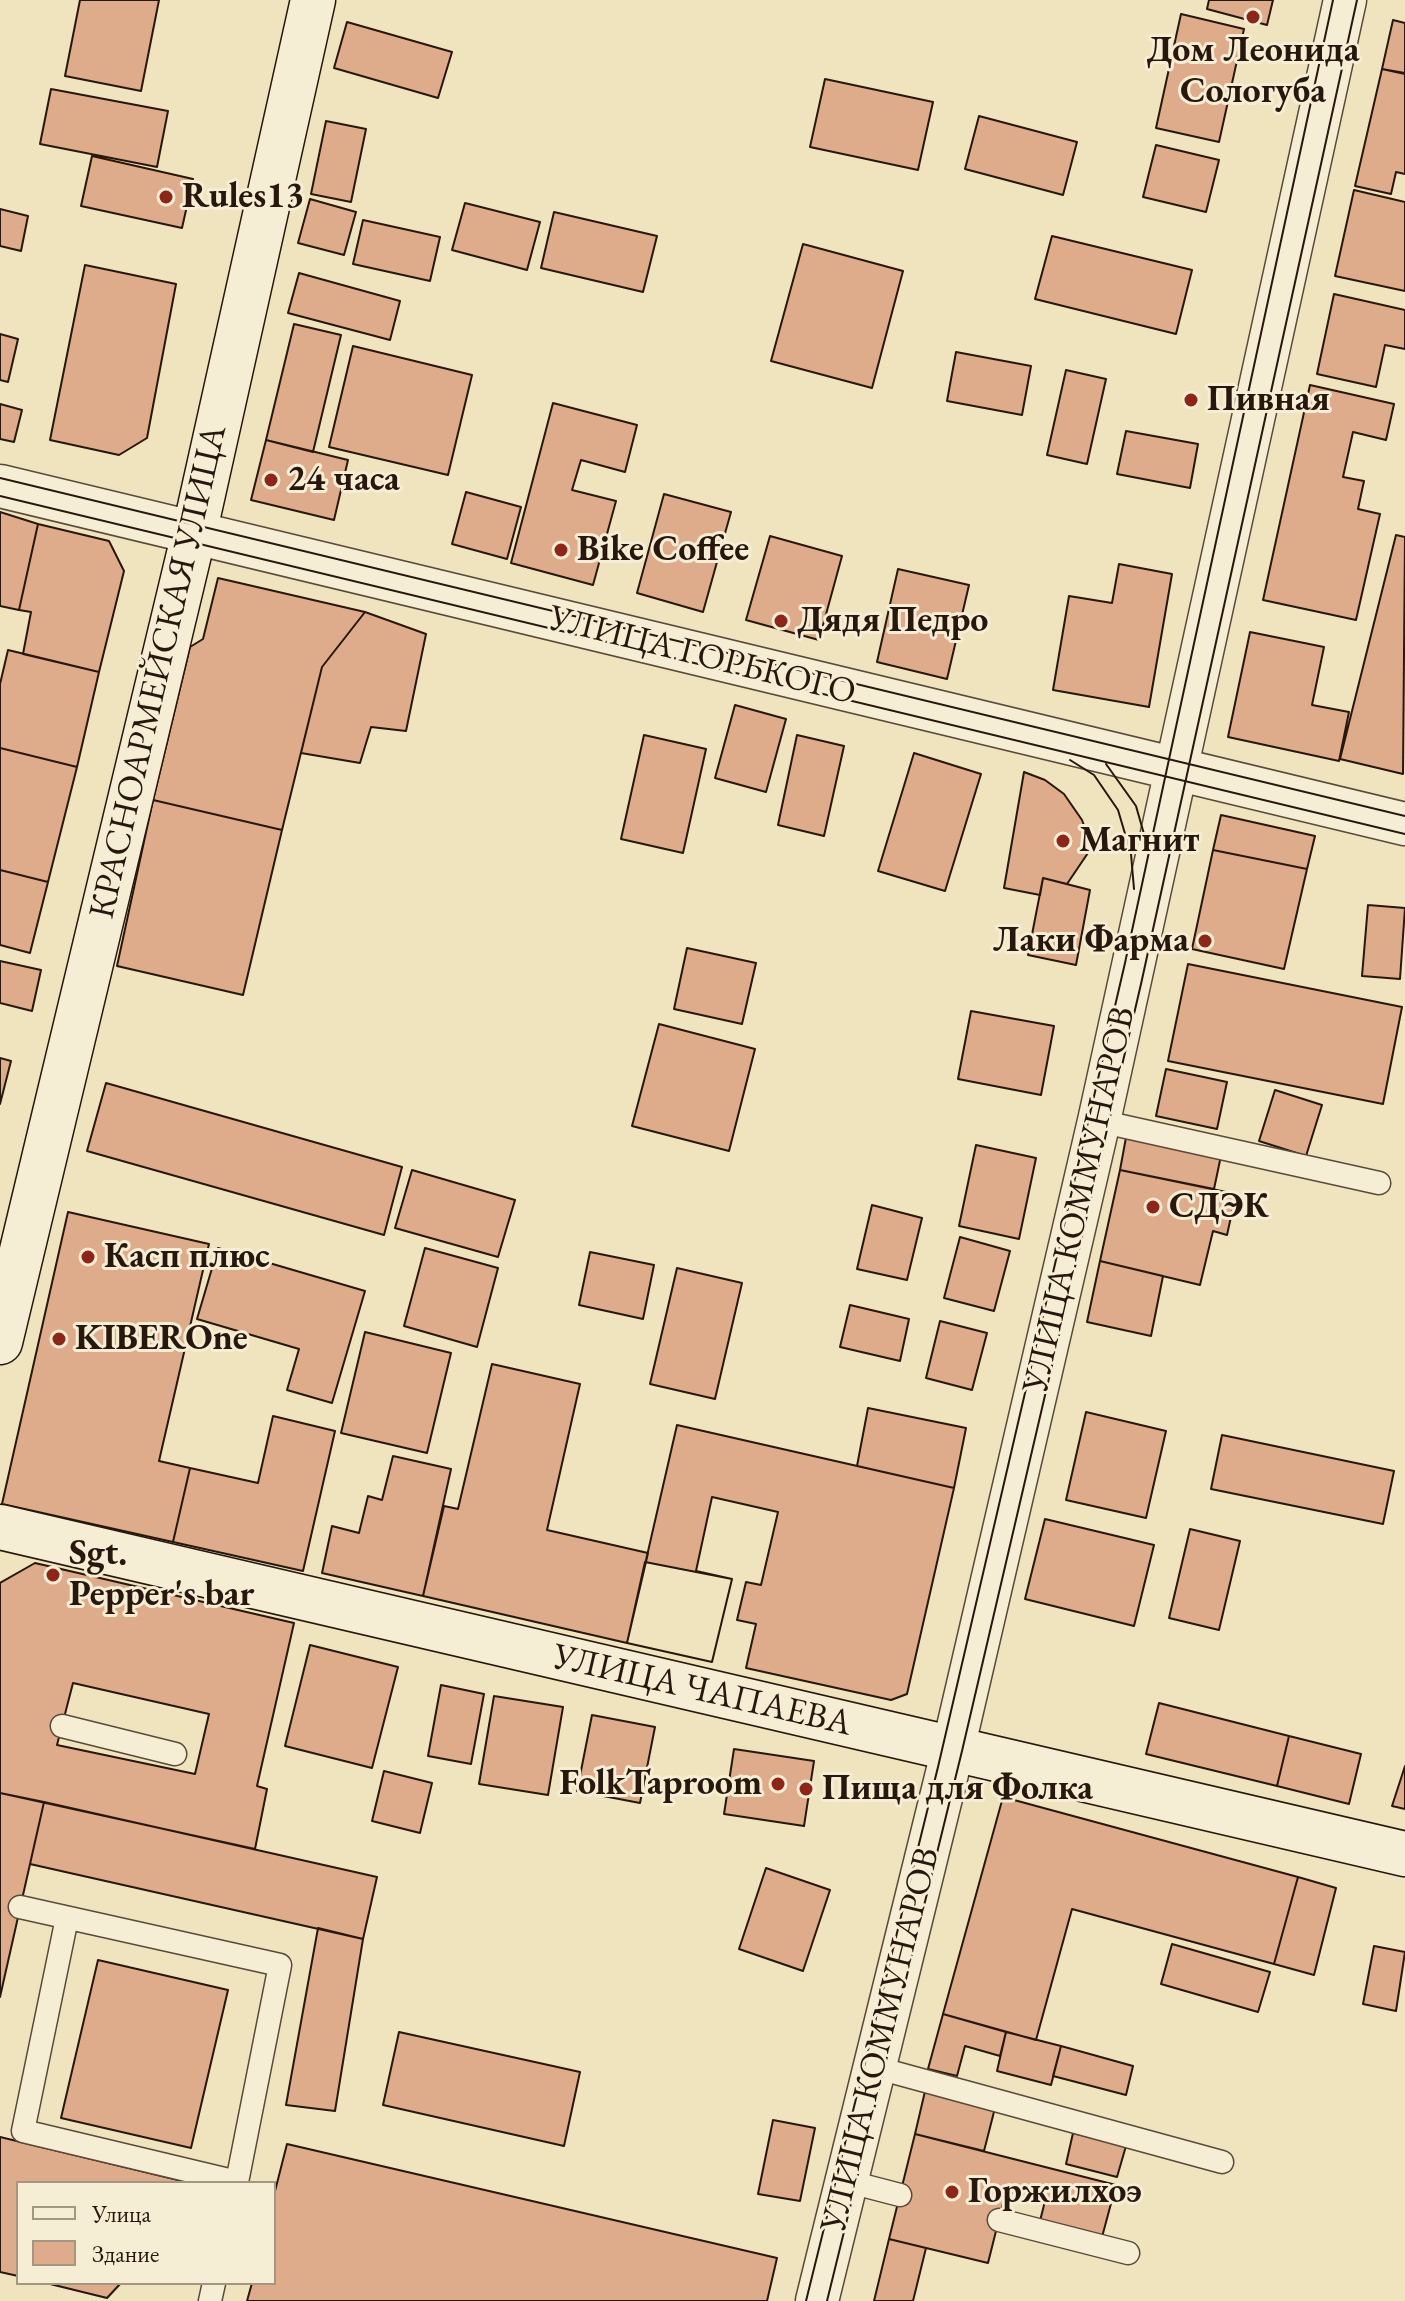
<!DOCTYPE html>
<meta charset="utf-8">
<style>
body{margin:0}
#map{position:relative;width:1405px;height:2301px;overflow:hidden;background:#efe4bd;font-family:"EB Garamond",serif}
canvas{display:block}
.legend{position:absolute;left:16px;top:2181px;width:260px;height:104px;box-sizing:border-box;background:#f5edd4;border:2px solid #a39784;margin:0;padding:10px 14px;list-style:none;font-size:24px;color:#27170d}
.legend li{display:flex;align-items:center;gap:16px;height:40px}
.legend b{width:40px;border:2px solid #a39784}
</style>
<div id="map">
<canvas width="1405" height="2301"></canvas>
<ul class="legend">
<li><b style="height:10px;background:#f5edd4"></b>Улица</li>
<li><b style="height:22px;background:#deac8a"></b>Здание</li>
</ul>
</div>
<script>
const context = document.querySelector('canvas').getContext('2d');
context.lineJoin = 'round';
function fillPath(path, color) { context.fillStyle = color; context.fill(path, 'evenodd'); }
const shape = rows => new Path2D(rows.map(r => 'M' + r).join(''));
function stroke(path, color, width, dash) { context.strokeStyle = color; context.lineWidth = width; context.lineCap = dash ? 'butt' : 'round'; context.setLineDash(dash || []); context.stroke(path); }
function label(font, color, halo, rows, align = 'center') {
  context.font = font + ' "EB Garamond",serif'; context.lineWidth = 6; context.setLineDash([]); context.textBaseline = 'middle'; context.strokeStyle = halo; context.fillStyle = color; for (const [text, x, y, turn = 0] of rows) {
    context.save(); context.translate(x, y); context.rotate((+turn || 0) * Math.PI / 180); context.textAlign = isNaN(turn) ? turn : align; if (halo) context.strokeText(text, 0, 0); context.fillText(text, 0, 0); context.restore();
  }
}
const building = shape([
 [80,0,159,0,141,91,65,76,80,0],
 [1209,0,1273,0,1267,25,1207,9,1209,0],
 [1181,14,1244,29,1219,142,1156,128,1181,14],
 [1393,20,1405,23,1405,73,1382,69,1393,20],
 [347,22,452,52,438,98,334,68,347,22],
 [1382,69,1405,74,1405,174,1396,172,1391,194,1355,186,1382,69],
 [825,79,933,102,918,170,810,147,825,79],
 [51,89,168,111,157,167,40,144,51,89],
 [979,116,1077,142,1063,195,965,169,979,116],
 [326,121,366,129,351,202,311,194,326,121],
 [1156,145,1219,160,1206,212,1143,197,1156,145],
 [92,156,193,179,182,228,81,206,92,156],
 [1354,190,1405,202,1405,291,1335,276,1354,190],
 [310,199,356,212,344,255,298,243,310,199],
 [465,203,540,222,527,270,452,250,465,203],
 [0,209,28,216,21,251,0,246,0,209],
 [554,212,657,236,643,292,541,268,554,212],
 [363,220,440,237,430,281,353,264,363,220],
 [1052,236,1192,270,1176,334,1035,299,1052,236],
 [803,244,903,271,872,388,771,361,803,244],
 [85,265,176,284,147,438,119,455,50,440,85,265],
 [299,273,400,301,390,340,288,313,299,273],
 [1334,294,1405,310,1405,349,1385,345,1376,387,1317,374,1334,294],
 [294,324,341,335,313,452,266,440,294,324],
 [0,334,18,339,8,382,0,380,0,334],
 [353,346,472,375,448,475,329,447,353,346],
 [956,352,1031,366,1022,415,947,401,956,352],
 [1066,370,1106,379,1087,464,1047,455,1066,370],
 [1310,385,1394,404,1386,440,1353,432,1343,477,1364,481,1358,509,1380,514,1356,620,1263,600,1310,385],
 [553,403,637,425,625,472,581,460,572,490,616,501,593,585,511,563,553,403],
 [0,404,22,410,14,442,0,439,0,404],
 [1126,431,1198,444,1190,488,1117,474,1126,431],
 [266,440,348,460,334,520,251,500,266,440],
 [466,492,521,507,507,559,452,544,466,492],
 [664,494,731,512,703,612,637,593,664,494],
 [0,512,38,524,19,610,0,606,0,512],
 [38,524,109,541,124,571,99,672,23,654,31,612,19,610,38,524],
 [1396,535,1405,537,1403,774,1340,759,1396,535],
 [770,536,842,556,819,640,746,620,770,536],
 [1119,564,1172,574,1149,707,1053,690,1069,596,1112,603,1119,564],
 [898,569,969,585,947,679,877,662,898,569],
 [218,578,365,612,322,667,282,830,153,800,190,647,203,639,218,578],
 [365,612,426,634,406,731,371,727,360,763,301,753,322,667,365,612],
 [1250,632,1324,647,1312,705,1349,712,1339,761,1228,737,1250,632],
 [8,650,99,672,77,767,0,748,0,684,8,650],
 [735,705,786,719,766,792,715,778,735,705],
 [644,735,706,749,683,853,621,839,644,735],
 [797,735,844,746,824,836,778,825,797,735],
 [0,748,77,767,48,882,0,870,0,748],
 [914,753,981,774,945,891,878,871,914,753],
 [1024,772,1045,780,1064,794,1082,820,1092,847,1067,884,1043,878,1040,895,1004,888,1024,772],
 [153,800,282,830,243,995,117,966,153,800],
 [1221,815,1315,836,1307,869,1213,850,1221,815],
 [1213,850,1307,869,1284,969,1192,949,1213,850],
 [0,870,48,882,30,953,0,945,0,870],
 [1043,878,1090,890,1076,965,1028,955,1043,878],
 [1368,905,1405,908,1400,979,1362,976,1368,905],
 [687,948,756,963,742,1024,674,1009,687,948],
 [0,961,41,970,32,1011,0,1003,0,961],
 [1188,964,1402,1007,1383,1104,1168,1061,1188,964],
 [971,1011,1054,1026,1041,1095,958,1079,971,1011],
 [659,1024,755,1049,729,1151,632,1126,659,1024],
 [0,1058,11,1061,0,1104,0,1058],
 [1166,1069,1227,1082,1217,1129,1156,1116,1166,1069],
 [106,1083,402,1167,384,1235,87,1151,106,1083],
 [1275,1090,1322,1105,1306,1156,1259,1141,1275,1090],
 [1127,1132,1222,1151,1214,1189,1120,1170,1127,1132],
 [976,1145,1036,1158,1019,1239,959,1226,976,1145],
 [412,1170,515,1200,498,1257,395,1228,412,1170],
 [1120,1170,1236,1194,1227,1235,1213,1231,1200,1285,1100,1261,1120,1170],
 [872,1205,922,1218,907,1280,857,1269,872,1205],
 [68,1212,209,1244,159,1461,190,1468,173,1542,2,1504,68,1212],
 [960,1237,1010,1251,994,1311,944,1298,960,1237],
 [218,1248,365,1291,332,1403,287,1390,299,1349,197,1319,218,1248],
 [425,1248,498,1268,477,1347,404,1326,425,1248],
 [590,1252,654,1265,643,1319,579,1305,590,1252],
 [1100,1261,1163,1276,1151,1336,1087,1322,1100,1261],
 [677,1268,742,1283,715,1399,650,1384,677,1268],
 [850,1305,909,1319,900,1361,840,1347,850,1305],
 [940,1321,987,1333,972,1390,926,1378,940,1321],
 [365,1332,451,1353,427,1453,341,1433,365,1332],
 [492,1364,580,1384,547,1530,648,1553,627,1643,423,1596,444,1506,458,1509,492,1364],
 [868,1408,966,1428,954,1488,857,1466,868,1408],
 [1086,1412,1166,1431,1146,1518,1066,1500,1086,1412],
 [273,1416,335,1431,303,1571,173,1542,190,1468,258,1483,273,1416],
 [677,1425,954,1488,907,1694,891,1700,746,1668,756,1624,737,1620,746,1582,761,1585,778,1512,712,1497,696,1571,732,1579,712,1662,627,1643,677,1425],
 [1222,1435,1394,1471,1383,1524,1211,1489,1222,1435],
 [393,1456,451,1469,423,1596,322,1573,332,1526,359,1533,368,1496,382,1500,393,1456],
 [1045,1519,1154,1545,1134,1626,1025,1599,1045,1519],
 [1190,1529,1240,1541,1219,1630,1169,1618,1190,1529],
 [645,1562,732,1579,712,1662,627,1643,645,1562],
 [35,1563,294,1623,257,1786,267,1789,255,1849,0,1793,0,1583,35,1563],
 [73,1683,209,1714,195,1774,57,1745,73,1683],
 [310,1645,398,1667,372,1768,285,1746,310,1645],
 [441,1685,484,1694,471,1764,428,1756,441,1685],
 [494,1696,563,1707,548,1795,479,1784,494,1696],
 [1159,1703,1289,1736,1277,1786,1146,1754,1159,1703],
 [592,1715,655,1727,640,1803,577,1791,592,1715],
 [1289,1736,1361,1754,1349,1804,1277,1786,1289,1736],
 [734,1749,814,1761,804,1826,724,1814,734,1749],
 [1405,1766,1405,1809,1392,1806,1405,1766],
 [384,1771,432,1783,420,1833,372,1821,384,1771],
 [0,1793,44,1802,0,1997,0,1793],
 [1003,1797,1298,1877,1274,1964,1072,1909,1036,2040,943,2014,1003,1797],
 [44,1802,377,1877,363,1939,30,1864,44,1802],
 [766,1868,830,1890,803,1971,739,1949,766,1868],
 [1298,1877,1336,1888,1314,1975,1274,1964,1298,1877],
 [318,1928,363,1939,335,2111,286,2105,318,1928],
 [1172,1944,1270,1972,1258,2012,1161,1984,1172,1944],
 [1374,1946,1405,1952,1396,2011,1363,2004,1374,1946],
 [98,1960,228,1990,191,2148,61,2118,98,1960],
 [943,2014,1006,2032,1000,2056,965,2046,957,2076,928,2069,943,2014],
 [399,2032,580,2072,564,2146,383,2105,399,2032],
 [1006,2032,1061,2046,1051,2085,997,2071,1006,2032],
 [1061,2046,1133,2066,1126,2095,1053,2076,1061,2046],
 [926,2087,996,2104,984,2151,915,2134,926,2087],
 [773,2120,815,2128,800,2201,758,2194,773,2120],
 [1073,2133,1126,2146,1117,2177,1066,2164,1073,2133],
 [915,2134,1116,2185,1102,2237,1040,2221,1045,2201,1006,2191,988,2263,889,2239,915,2134],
 [0,2137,178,2180,177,2183,18,2183,18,2276,0,2272,0,2137],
 [287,2144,777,2258,767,2301,247,2301,252,2283,274,2283,274,2195,287,2144],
 [889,2239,926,2248,913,2301,874,2301,889,2239],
 [46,2283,121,2283,107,2298,46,2283]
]);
fillPath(building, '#deac8a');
stroke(building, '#27170d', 2);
const lane = shape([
 [1099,1121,1379,1183],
 [62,1726,175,1754],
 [20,1907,280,1965,237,2182,23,2131,67,1918],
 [874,2067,1222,2162],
 [846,2181,900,2195],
 [999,2220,1128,2253],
 [210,2301,214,2283]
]);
const street = shape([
 [0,486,1405,824],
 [817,2301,953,1749,1099,1121,1345,0]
]);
const secondary = shape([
 [0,1342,196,525,313,0],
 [0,1527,1405,1854]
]);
stroke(lane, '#594a39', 25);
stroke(street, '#594a39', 45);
stroke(secondary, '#27170d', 47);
stroke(lane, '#f5edd4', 22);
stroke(street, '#f5edd4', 42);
stroke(secondary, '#f5edd4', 44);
stroke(shape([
 [0,478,1405,816],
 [0,496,1405,834],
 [1070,760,1094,775,1118,810,1131,854,1134,889],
 [1106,764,1136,806,1148,848],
 [806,2301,938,1767,1125,963,1333,0],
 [827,2301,962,1751,1141,984,1357,0]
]), '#27170d', 2);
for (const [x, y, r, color] of [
 [1253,17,8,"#8f2418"],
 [166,197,8,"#8f2418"],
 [1191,400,8,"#8f2418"],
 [271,480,8,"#8f2418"],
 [561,550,8,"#8f2418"],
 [781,621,8,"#8f2418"],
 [1063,841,8,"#8f2418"],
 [1205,941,8,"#8f2418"],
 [1153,1207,8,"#8f2418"],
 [88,1257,8,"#8f2418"],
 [59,1339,8,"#8f2418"],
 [53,1575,8,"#8f2418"],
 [778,1784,8,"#8f2418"],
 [806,1789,8,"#8f2418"],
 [952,2192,8,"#8f2418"]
]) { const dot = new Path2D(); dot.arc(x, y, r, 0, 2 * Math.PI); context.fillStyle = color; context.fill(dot); stroke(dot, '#f5edd4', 3); }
label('bold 36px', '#27170d', '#f5edd4', [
 ["Дом Леонида",1253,51,"center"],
 ["Сологуба",1253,92,"center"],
 ["Rules13",182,197],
 ["Пивная",1207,400],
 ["24 часа",287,480],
 ["Bike Coffee",577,550],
 ["Дядя Педро",797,621],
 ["Магнит",1079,841],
 ["Лаки Фарма",1189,941,"right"],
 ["СДЭК",1169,1207],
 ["Касп плюс",104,1257],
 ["KIBEROne",75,1339],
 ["Sgt.",69,1554],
 ["Pepper's bar",69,1595],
 ["FolkTaproom",762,1784,"right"],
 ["Пища для Фолка",822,1789],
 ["Горжилхоэ",968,2192]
], 'left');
label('36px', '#27170d', '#f5edd4', [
 ["УЛИЦА ГОРЬКОГО",702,656,14],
 ["КРАСНОАРМЕЙСКАЯ УЛИЦА",159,672,-77],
 ["УЛИЦА КОММУНАРОВ",1080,1200,-77],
 ["УЛИЦА ЧАПАЕВА",702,1691,13],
 ["УЛИЦА КОММУНАРОВ",881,2040,-76]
]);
</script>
